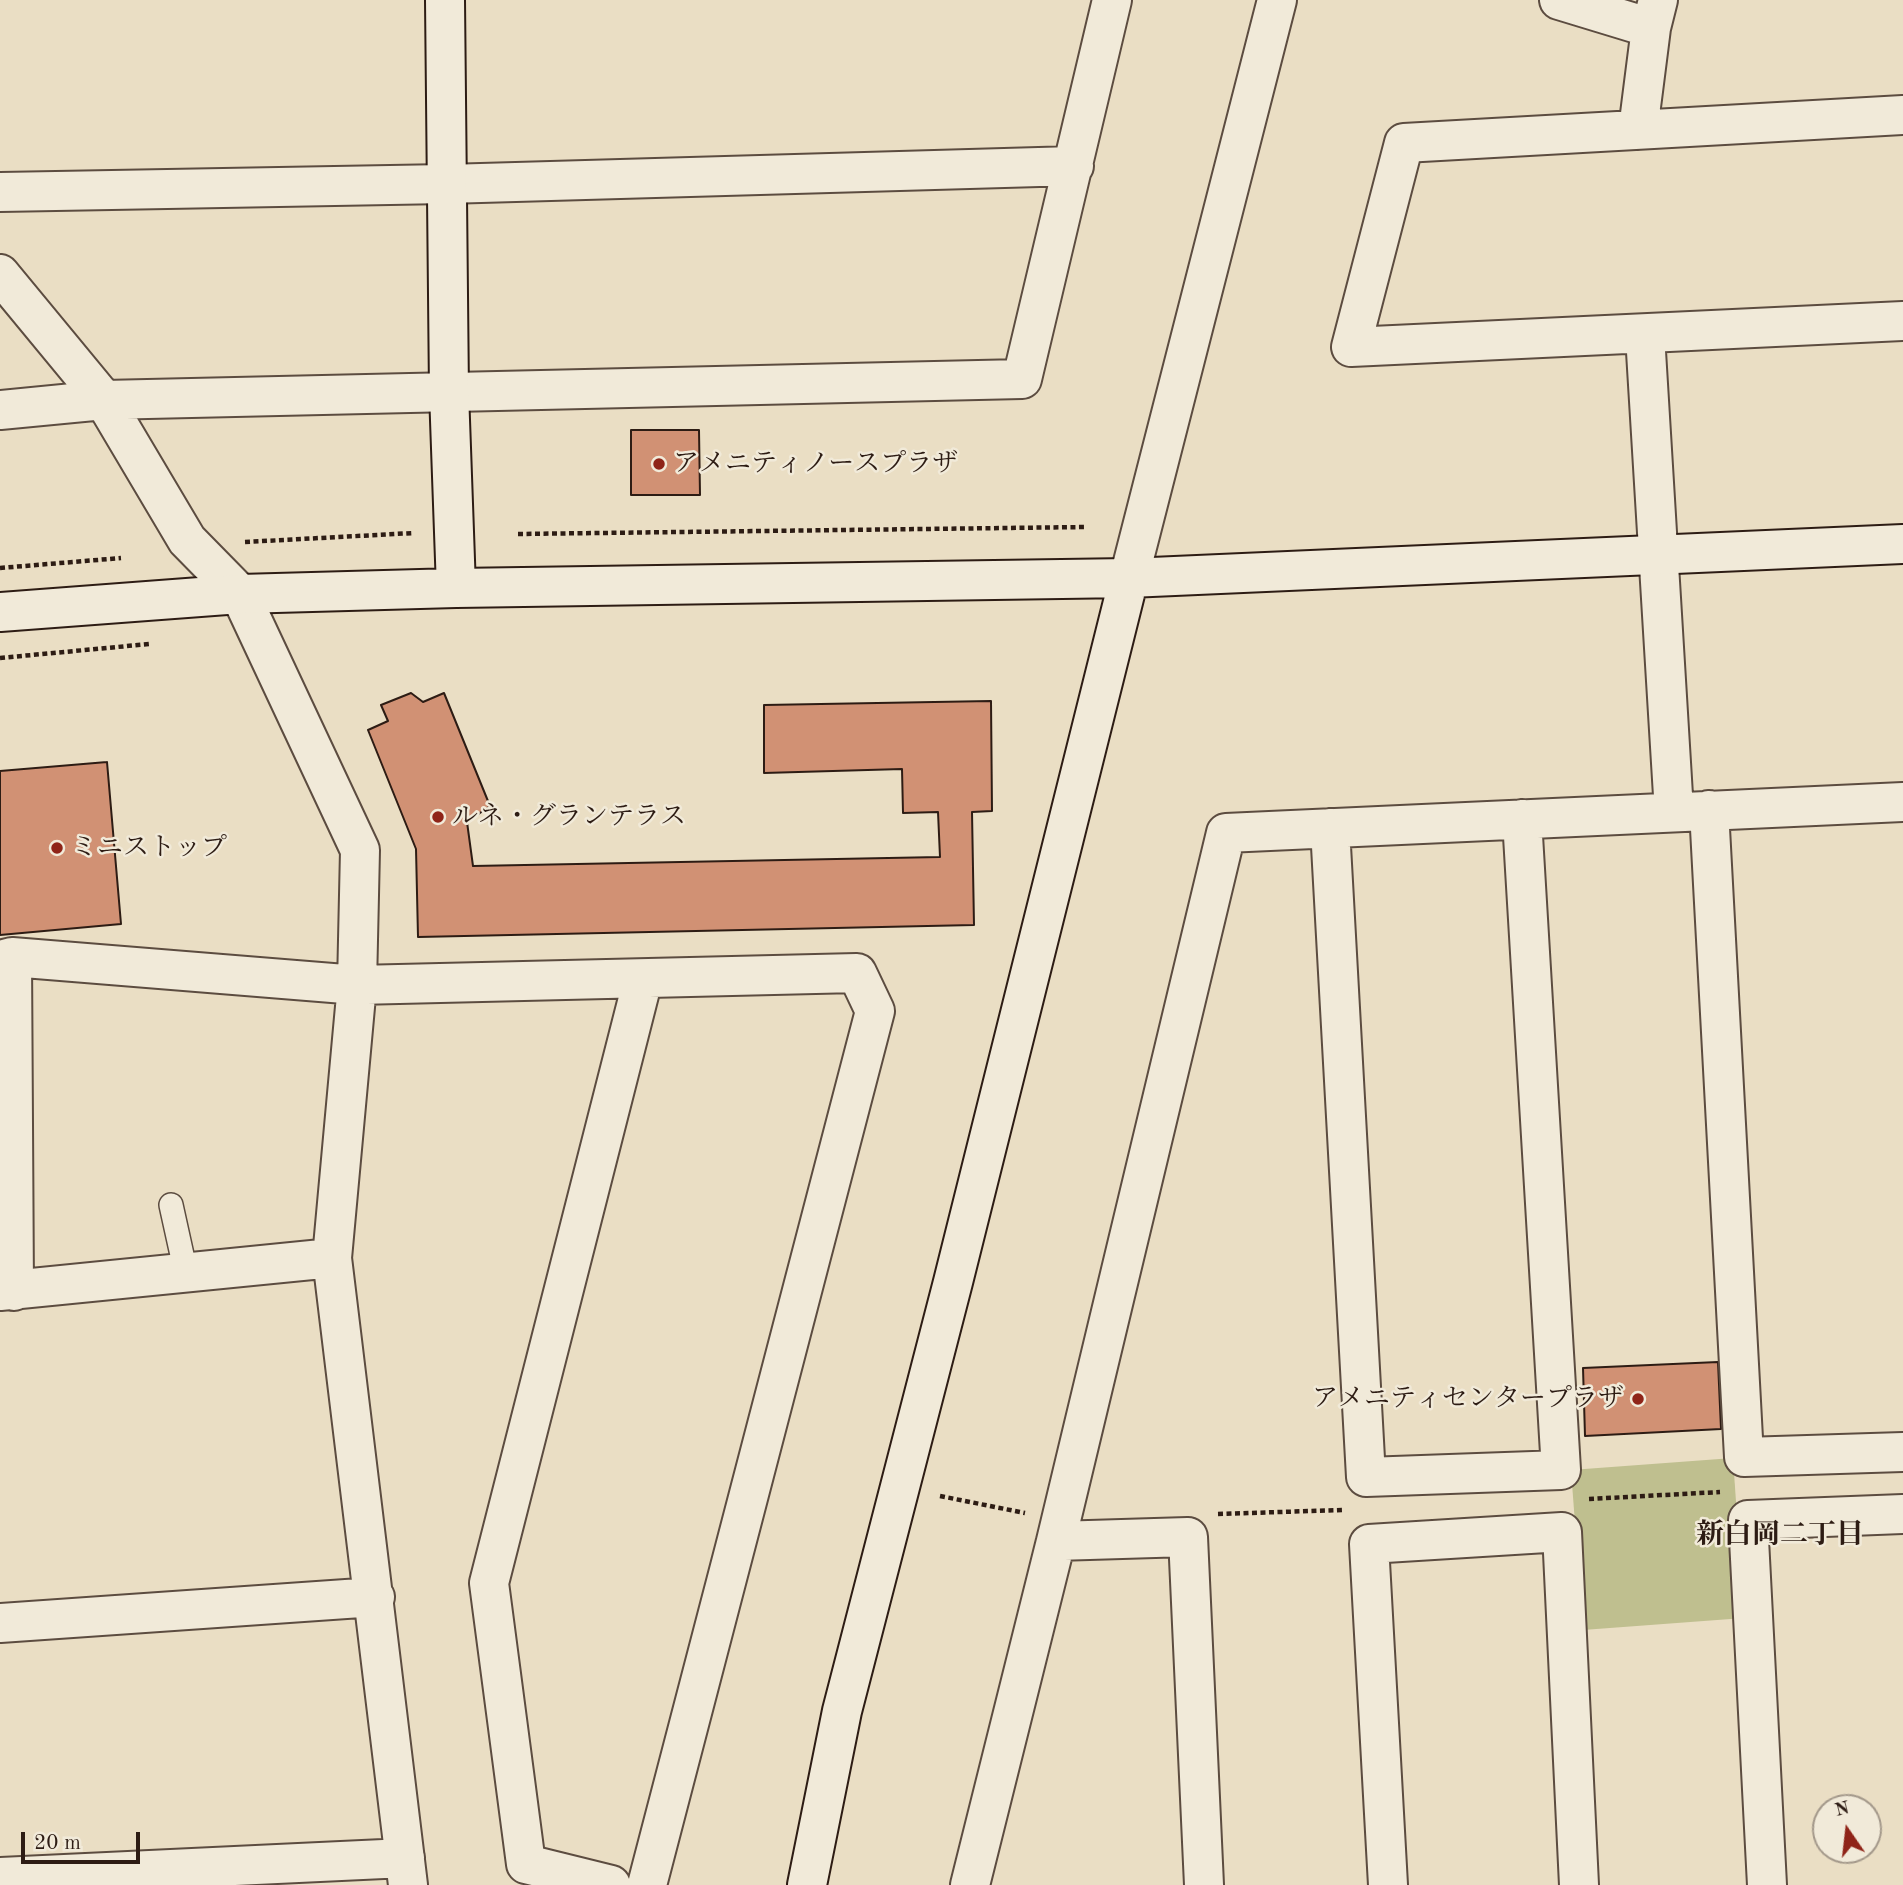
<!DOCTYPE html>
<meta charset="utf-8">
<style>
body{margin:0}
#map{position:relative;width:1903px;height:1885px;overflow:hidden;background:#eadec4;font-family:"Old Standard TT",serif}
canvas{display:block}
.north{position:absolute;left:1812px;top:1794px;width:70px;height:70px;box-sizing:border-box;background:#f1ead9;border:2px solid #a3988a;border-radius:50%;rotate:346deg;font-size:19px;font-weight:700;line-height:28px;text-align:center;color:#2d1c14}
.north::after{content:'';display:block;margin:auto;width:24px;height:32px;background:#8f2418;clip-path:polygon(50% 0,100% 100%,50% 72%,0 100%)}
.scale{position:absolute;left:21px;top:1832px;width:119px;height:32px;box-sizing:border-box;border:4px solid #2d1c14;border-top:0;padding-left:9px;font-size:21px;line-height:24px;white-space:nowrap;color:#2d1c14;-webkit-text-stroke:5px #f1ead9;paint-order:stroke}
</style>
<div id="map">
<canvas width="1903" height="1885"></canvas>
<div class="north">N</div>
<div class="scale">20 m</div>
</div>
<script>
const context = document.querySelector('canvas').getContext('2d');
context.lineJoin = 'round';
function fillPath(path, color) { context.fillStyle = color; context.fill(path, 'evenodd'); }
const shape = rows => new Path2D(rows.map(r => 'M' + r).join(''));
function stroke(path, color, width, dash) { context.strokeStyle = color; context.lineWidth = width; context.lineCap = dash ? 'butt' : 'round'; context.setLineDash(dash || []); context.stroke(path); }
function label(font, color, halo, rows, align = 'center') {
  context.font = font + ' "Old Standard TT","Noto Serif JP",serif'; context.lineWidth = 5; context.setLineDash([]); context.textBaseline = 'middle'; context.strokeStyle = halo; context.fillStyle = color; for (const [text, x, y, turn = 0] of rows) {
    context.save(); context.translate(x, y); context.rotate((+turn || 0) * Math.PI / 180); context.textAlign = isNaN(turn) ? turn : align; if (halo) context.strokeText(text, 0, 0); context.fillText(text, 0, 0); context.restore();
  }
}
fillPath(shape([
 [1733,1458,1744,1618,1583,1630,1571,1470]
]), '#bfbf8f');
const building = shape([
 [631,430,699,430,700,495,631,495,631,430],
 [411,693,423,702,444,693,490,806,467,822,473,866,940,857,938,812,903,813,902,769,764,773,764,705,991,701,992,811,972,812,974,925,418,937,416,849,368,730,388,721,381,705,411,693],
 [107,762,121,924,0,935,0,771,107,762],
 [1718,1362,1721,1429,1585,1436,1583,1368,1718,1362]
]);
fillPath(building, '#d19174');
stroke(building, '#2d1c14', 2);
const lane = shape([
 [171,1205,186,1273]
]);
const street = shape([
 [1559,0,1651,28],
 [1903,115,1404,143,1351,347,1903,321],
 [1638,130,1651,28,1658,0],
 [0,192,446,184,1074,166],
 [0,274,104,400,187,540,240,594,360,850,357,985,332,1258,408,1885],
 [1645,335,1674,812],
 [0,410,104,400,1022,379,1112,0],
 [1129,578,1277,0],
 [1709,810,1744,1457,1903,1452],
 [1330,828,1366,1477,1561,1470,1522,819],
 [12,957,14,1291],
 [0,960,12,957,357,985,857,973,875,1011,647,1885],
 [0,1291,332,1258],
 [1056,1541,1188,1537,1204,1885],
 [0,1623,375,1597],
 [0,1877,405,1858],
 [611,1885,526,1864,489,1583,643,979],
 [970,1885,1056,1541,1226,833,1903,802],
 [1388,1885,1369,1544,1562,1532,1579,1885],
 [1767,1885,1748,1520,1903,1514]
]);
const secondary = shape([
 [445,0,449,392,456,588],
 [0,612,240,594,456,588,1129,578,1903,544],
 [807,1885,842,1711,953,1282,1129,578]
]);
stroke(lane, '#5c4c40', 26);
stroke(street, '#5c4c40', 42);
stroke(secondary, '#2d1c14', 42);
stroke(shape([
 [518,534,1086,527],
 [245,542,414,533],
 [0,568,121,558],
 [0,658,149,644],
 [940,1496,1025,1513],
 [1589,1499,1720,1492],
 [1218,1514,1342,1510]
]), '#2d1c14', 4.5, [5, 3.5]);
stroke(lane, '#f1ead9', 23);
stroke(street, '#f1ead9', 38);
stroke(secondary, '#f1ead9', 38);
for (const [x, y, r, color] of [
 [659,464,7,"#8f2418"],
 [438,817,7,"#8f2418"],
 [57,848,7,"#8f2418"],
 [1638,1399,7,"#8f2418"]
]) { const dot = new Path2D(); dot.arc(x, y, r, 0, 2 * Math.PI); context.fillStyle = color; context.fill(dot); stroke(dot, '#f1ead9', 2.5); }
label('26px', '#2d1c14', '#f1ead9', [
 ["アメニティノースプラザ",673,464],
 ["ルネ・グランテラス",452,817],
 ["ミニストップ",71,848],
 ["アメニティセンタープラザ",1624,1399,"right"]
], 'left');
label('bold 28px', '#2d1c14', '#f1ead9', [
 ["新白岡二丁目",1780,1536]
]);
</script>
